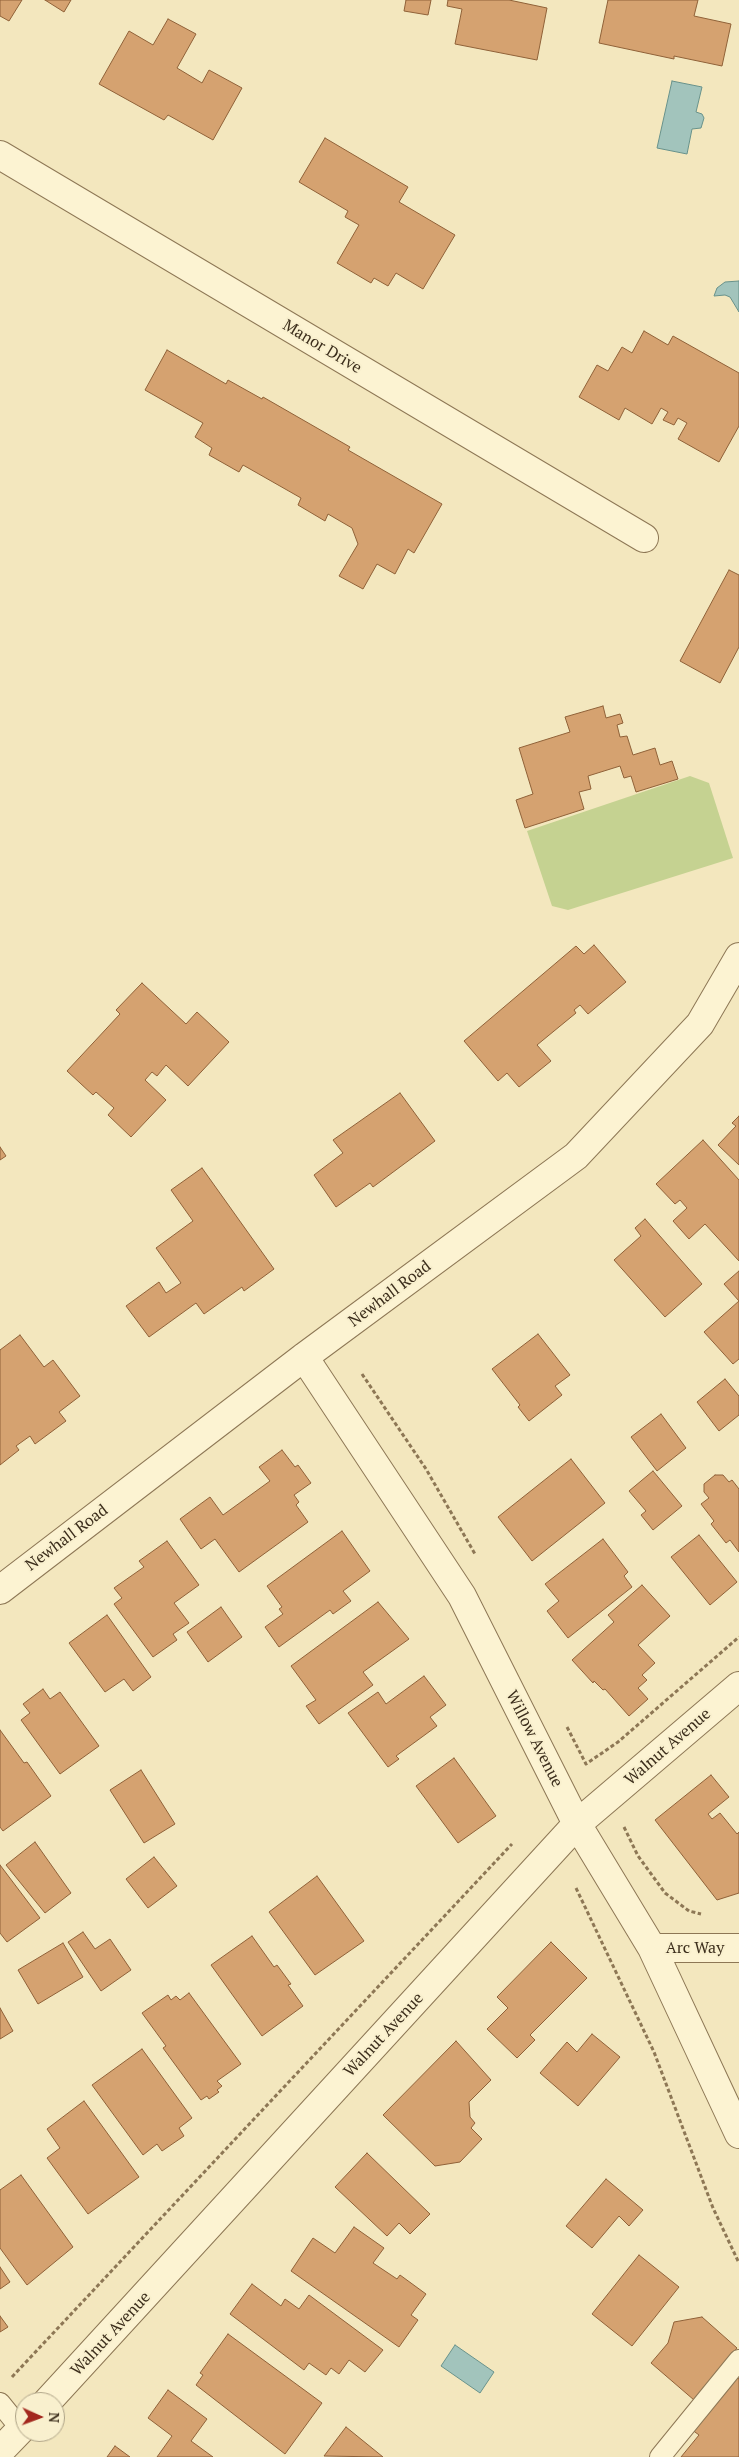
<!DOCTYPE html>
<style>
body{margin:0}
#map{position:relative;width:739px;height:2457px;overflow:hidden;background:#f3e7be;font-family:"PT Serif",serif}
canvas{display:block}
.north{position:absolute;left:15px;top:2392px;width:50px;height:50px;box-sizing:border-box;background:#f9f0ce;border:1px solid #ada286;border-radius:50%;rotate:92deg;font-size:14px;font-weight:700;line-height:20px;text-align:center;color:#3b2d1b}
.north::after{content:'';display:block;margin:auto;width:18px;height:22px;background:#a3281e;clip-path:polygon(50% 0,100% 100%,50% 72%,0 100%)}
</style>
<div id="map">
<canvas width="739" height="2457"></canvas>
<div class="north">N</div>
</div>
<script>
const context = document.querySelector('canvas').getContext('2d');
context.lineJoin = 'round';
function fillPath(path, color) { context.fillStyle = color; context.fill(path, 'evenodd'); }
const shape = rows => new Path2D(rows.map(r => 'M' + r).join(''));
function stroke(path, color, width, dash) { context.strokeStyle = color; context.lineWidth = width; context.lineCap = dash ? 'butt' : 'round'; context.setLineDash(dash || []); context.stroke(path); }
function label(font, color, halo, rows, align = 'center') {
  context.font = font + ' "PT Serif",serif'; context.lineWidth = 4; context.setLineDash([]); context.textBaseline = 'middle'; context.strokeStyle = halo; context.fillStyle = color; for (const [text, x, y, turn = 0] of rows) {
    context.save(); context.translate(x, y); context.rotate((+turn || 0) * Math.PI / 180); context.textAlign = isNaN(turn) ? turn : align; if (halo) context.strokeText(text, 0, 0); context.fillText(text, 0, 0); context.restore();
  }
}
fillPath(shape([
 [690,776,709,783,733,858,568,910,552,906,527,831]
]), '#c5d291');
const water = shape([
 [672,81,702,87,696,112,702,114,704,118,701,128,692,129,687,154,657,148,672,81],
 [739,281,739,312,730,297,725,295,714,296,717,288,725,282,739,281],
 [455,2345,494,2372,480,2393,441,2366,455,2345]
]);
fillPath(water, '#a2c4bc');
stroke(water, '#68928b', 1);
const building = shape([
 [0,0,22,0,9,21,0,16,0,0],
 [45,0,71,0,64,12,45,0],
 [406,0,431,0,428,15,404,11,406,0],
 [448,0,509,0,547,8,537,60,455,44,462,9,447,6,448,0],
 [608,0,698,0,694,16,731,24,722,66,674,56,674,59,599,43,608,0],
 [168,19,196,34,177,68,202,83,209,70,242,88,213,140,168,115,164,120,99,84,129,31,153,45,168,19],
 [325,138,408,187,399,202,455,235,423,289,396,273,388,286,374,278,371,283,337,263,359,225,345,217,348,211,299,182,325,138],
 [644,331,668,345,673,336,739,373,739,426,719,462,678,439,687,423,678,418,674,425,663,420,668,412,661,408,652,424,625,408,619,420,579,397,597,365,608,371,622,347,632,353,644,331],
 [167,350,226,384,228,380,262,399,263,397,350,447,348,450,442,504,414,553,408,549,395,574,377,564,363,589,339,576,358,544,352,528,328,514,325,521,298,505,301,498,243,465,239,472,209,455,212,448,195,437,203,423,145,390,167,350],
 [729,570,739,575,739,647,720,683,680,661,729,570],
 [603,706,606,718,620,714,623,723,617,725,620,737,627,736,633,755,655,748,660,765,672,761,678,779,636,792,631,776,624,778,620,766,588,776,591,789,579,792,584,809,525,828,516,800,533,794,519,748,570,732,565,717,603,706],
 [594,945,626,982,588,1014,580,1005,574,1010,576,1013,537,1045,551,1061,519,1087,507,1073,498,1081,464,1041,576,946,584,954,594,945],
 [142,983,186,1024,197,1012,229,1042,188,1086,166,1065,157,1076,152,1072,145,1080,166,1100,131,1137,108,1115,114,1108,96,1092,93,1095,67,1071,120,1014,116,1010,142,983],
 [400,1093,435,1141,373,1187,370,1183,336,1207,314,1175,343,1153,333,1140,400,1093],
 [739,1116,739,1165,718,1145,736,1126,732,1123,739,1116],
 [703,1140,739,1180,739,1261,705,1224,689,1239,673,1221,687,1208,680,1200,675,1204,656,1184,703,1140],
 [0,1147,6,1156,0,1160,0,1147],
 [202,1168,274,1269,244,1291,242,1287,204,1314,196,1303,149,1337,126,1306,159,1282,166,1293,181,1283,156,1248,193,1221,171,1190,202,1168],
 [645,1219,702,1284,665,1317,614,1260,641,1236,635,1228,645,1219],
 [739,1271,739,1301,724,1284,739,1271],
 [739,1301,739,1359,733,1364,704,1332,739,1301],
 [538,1334,570,1375,555,1386,562,1395,529,1421,518,1407,520,1405,492,1369,538,1334],
 [20,1335,44,1367,53,1360,80,1396,59,1412,66,1421,35,1444,30,1436,16,1446,19,1450,0,1465,0,1350,20,1335],
 [725,1379,739,1396,739,1415,719,1431,697,1402,725,1379],
 [661,1414,686,1448,657,1471,631,1437,661,1414],
 [282,1450,295,1467,298,1465,311,1483,294,1495,299,1502,296,1505,308,1522,239,1572,215,1539,201,1549,180,1519,210,1497,223,1515,270,1481,259,1467,282,1450],
 [571,1459,605,1503,532,1561,498,1517,571,1459],
 [653,1471,682,1506,653,1530,641,1515,646,1511,629,1491,653,1471],
 [715,1475,723,1475,729,1482,732,1480,739,1489,739,1552,730,1540,726,1543,711,1524,714,1521,701,1504,709,1498,704,1492,704,1484,715,1475],
 [342,1531,370,1571,343,1591,351,1601,333,1614,330,1610,279,1647,265,1627,283,1614,279,1609,282,1607,267,1586,342,1531],
 [699,1535,737,1582,710,1605,671,1557,699,1535],
 [603,1539,628,1572,624,1576,632,1587,568,1638,547,1611,559,1601,545,1584,603,1539],
 [167,1541,199,1585,174,1603,189,1623,173,1634,177,1640,153,1657,114,1604,122,1598,114,1588,144,1567,139,1561,167,1541],
 [642,1585,670,1616,638,1645,655,1663,642,1675,647,1680,638,1688,648,1699,629,1716,605,1689,603,1690,594,1681,593,1683,572,1660,614,1622,608,1615,642,1585],
 [378,1602,409,1639,363,1672,373,1685,319,1724,306,1706,316,1700,291,1666,378,1602],
 [221,1607,242,1637,208,1662,187,1632,221,1607],
 [107,1615,151,1677,133,1691,124,1679,105,1692,69,1643,107,1615],
 [424,1676,446,1705,430,1717,437,1726,396,1756,399,1759,388,1767,348,1713,378,1692,386,1704,424,1676],
 [43,1689,50,1699,60,1692,99,1746,60,1774,21,1720,30,1713,23,1704,43,1689],
 [0,1730,24,1763,27,1762,51,1796,3,1831,0,1827,0,1730],
 [454,1758,496,1816,458,1843,416,1786,454,1758],
 [141,1770,175,1824,144,1843,110,1790,141,1770],
 [711,1775,729,1797,708,1814,712,1819,720,1813,737,1834,739,1832,739,1893,717,1900,655,1820,711,1775],
 [35,1842,71,1893,45,1913,6,1865,35,1842],
 [154,1857,177,1886,148,1908,126,1879,154,1857],
 [0,1865,40,1918,7,1942,0,1933,0,1865],
 [317,1876,364,1941,315,1975,269,1912,317,1876],
 [83,1932,95,1949,110,1939,131,1970,101,1991,68,1942,83,1932],
 [252,1936,274,1967,277,1965,291,1984,288,1985,303,2006,262,2036,211,1965,252,1936],
 [551,1942,587,1978,530,2035,535,2040,517,2058,487,2029,508,2008,497,1997,551,1942],
 [63,1943,83,1977,38,2004,18,1970,63,1943],
 [189,1993,241,2064,217,2081,222,2086,217,2090,219,2092,209,2099,207,2096,201,2100,163,2048,166,2046,142,2013,168,1995,171,2000,176,1996,180,2000,189,1993],
 [0,2008,13,2031,0,2039,0,2008],
 [592,2034,620,2057,578,2106,540,2073,567,2042,577,2052,592,2034],
 [456,2041,491,2080,469,2102,470,2117,475,2123,471,2128,482,2139,460,2162,435,2166,383,2115,456,2041],
 [142,2049,192,2118,179,2128,184,2136,162,2151,157,2144,143,2155,92,2085,142,2049],
 [84,2101,139,2177,88,2214,47,2158,60,2148,47,2129,84,2101],
 [367,2153,430,2214,410,2234,399,2223,387,2236,335,2187,367,2153],
 [21,2175,73,2247,27,2285,0,2248,0,2190,21,2175],
 [606,2179,643,2210,629,2226,619,2216,592,2248,566,2226,606,2179],
 [354,2227,384,2248,373,2263,397,2279,400,2275,426,2294,411,2315,418,2320,399,2347,291,2271,313,2238,335,2253,354,2227],
 [639,2255,679,2287,632,2346,592,2314,639,2255],
 [0,2267,10,2282,0,2289,0,2267],
 [252,2284,281,2306,285,2299,299,2309,309,2295,383,2350,365,2372,349,2360,339,2374,331,2368,326,2375,309,2363,304,2370,230,2314,252,2284],
 [0,2316,8,2327,0,2332,0,2316],
 [702,2317,737,2348,694,2400,651,2363,668,2343,674,2322,702,2317],
 [228,2334,322,2403,285,2454,196,2385,203,2375,200,2373,228,2334],
 [734,2375,739,2379,739,2457,681,2457,699,2435,691,2429,734,2375],
 [168,2390,207,2419,191,2441,213,2457,157,2457,172,2436,148,2418,168,2390],
 [346,2427,383,2457,324,2456,346,2427],
 [115,2446,130,2457,107,2457,115,2446]
]);
fillPath(building, '#d5a270');
stroke(building, '#8f6138', 1);
const service = shape([
 [0,2403,21,2429],
 [660,2457,739,2360]
]);
const minor = shape([
 [0,155,644,538],
 [304,1357,462,1596,577,1824,652,1948,739,2134],
 [0,1590,304,1357,576,1156,700,1024,739,957],
 [652,1948,739,1948],
 [47,2402,577,1824,739,1686],
 [0,2451,25,2425]
]);
stroke(service, '#8d7755', 22);
stroke(minor, '#8d7755', 30);
stroke(shape([
 [362,1374,426,1469,475,1554],
 [567,1727,586,1764,618,1742,739,1637],
 [624,1827,638,1856,665,1893,689,1911,701,1914],
 [576,1888,654,2052,713,2208,739,2263],
 [12,2377,512,1844]
]), '#8d7755', 3, [4, 2.5]);
stroke(service, '#fcf3d2', 20);
stroke(minor, '#fcf3d2', 28);
label('16px', '#3b2d1b', '#f9f0ce', [
 ["Manor Drive",322,347,31],
 ["Newhall Road",390,1294,-37],
 ["Newhall Road",67,1538,-37],
 ["Willow Avenue",534,1739,63],
 ["Walnut Avenue",668,1747,-41],
 ["Arc Way",695,1948],
 ["Walnut Avenue",384,2035,-47],
 ["Walnut Avenue",111,2334,-47]
]);
</script>
